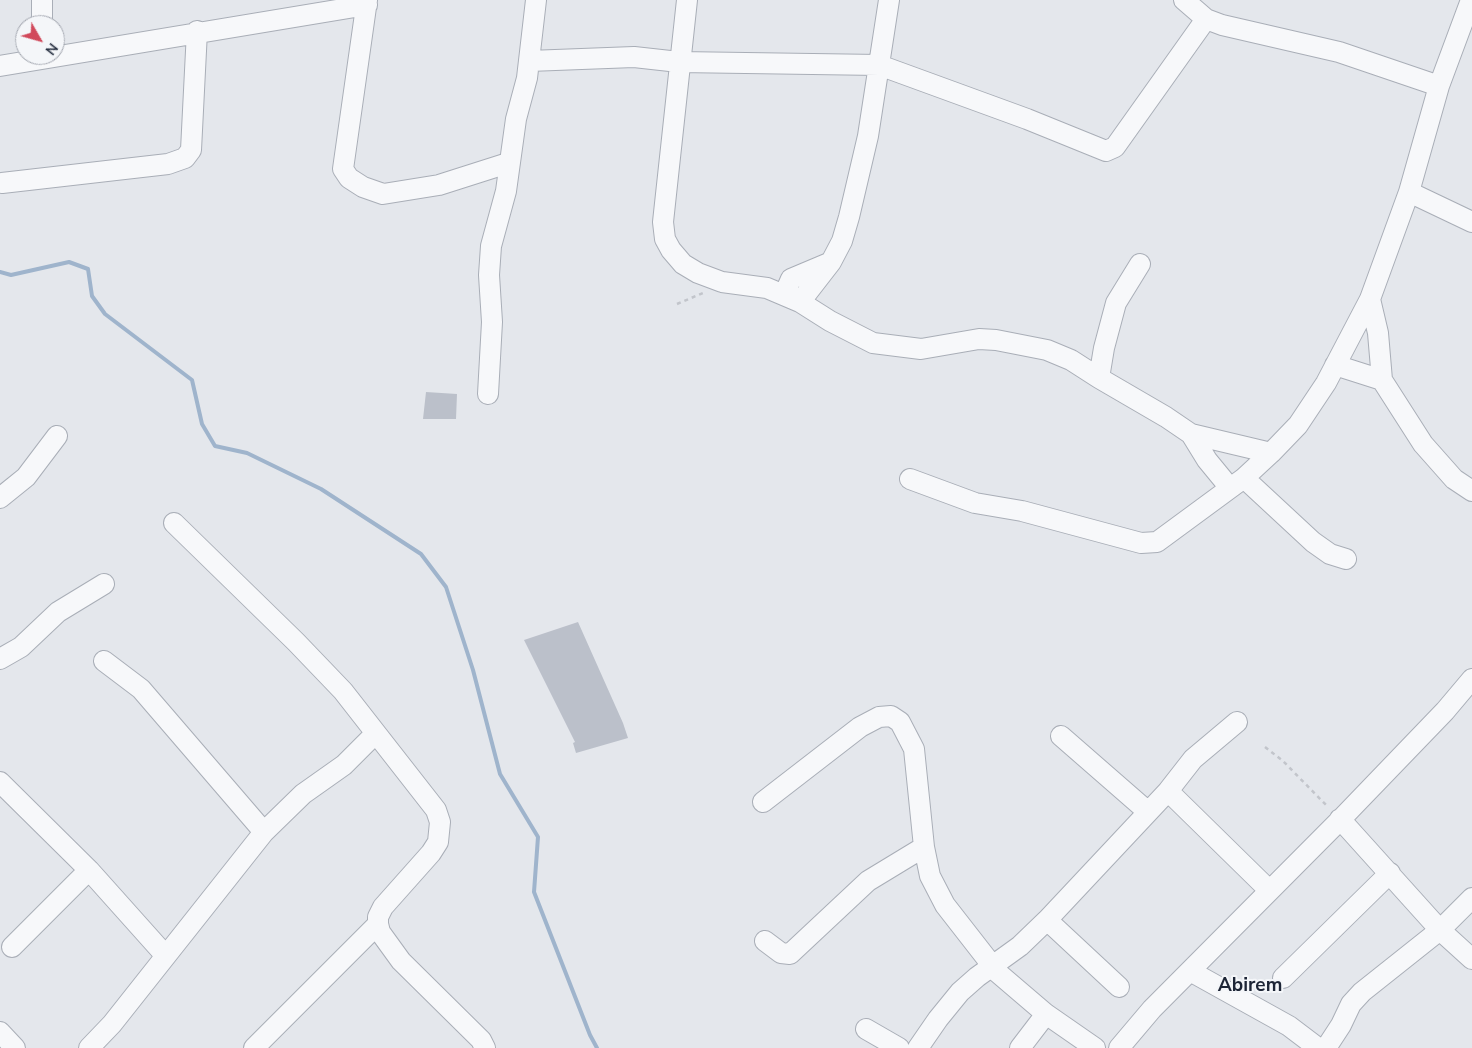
<!DOCTYPE html>
<style>
body{margin:0}
#map{position:relative;width:1472px;height:1048px;overflow:hidden;background:#e4e7ec;font-family:"Nunito Sans",sans-serif}
canvas{display:block}
.north{position:absolute;left:15px;top:15px;width:50px;height:50px;box-sizing:border-box;background:#f4f6f9;border:1px solid #a4a8b1;border-radius:50%;rotate:128deg;font-size:14px;font-weight:700;line-height:20px;text-align:center;color:#2b3445}
.north::after{content:'';display:block;margin:auto;width:18px;height:22px;background:#d1495b;clip-path:polygon(50% 0,100% 100%,50% 72%,0 100%)}
</style>
<div id="map">
<canvas width="1472" height="1048"></canvas>
<div class="north">N</div>
</div>
<script>
const context = document.querySelector('canvas').getContext('2d');
context.lineJoin = 'round';
const shape = rows => new Path2D(rows.map(r => 'M' + r).join(''));
function stroke(path, color, width, dash) { context.strokeStyle = color; context.lineWidth = width; context.lineCap = dash ? 'butt' : 'round'; context.setLineDash(dash || []); context.stroke(path); }
function fillPath(path, color) { context.fillStyle = color; context.fill(path, 'evenodd'); }
function label(font, color, halo, rows, align = 'center') {
  context.font = font + ' "Nunito Sans",sans-serif'; context.lineWidth = 4; context.setLineDash([]); context.textBaseline = 'middle'; context.strokeStyle = halo; context.fillStyle = color; for (const [text, x, y, turn = 0] of rows) {
    context.save(); context.translate(x, y); context.rotate((+turn || 0) * Math.PI / 180); context.textAlign = isNaN(turn) ? turn : align; if (halo) context.strokeText(text, 0, 0); context.fillText(text, 0, 0); context.restore();
  }
}
stroke(shape([
 [0,272,11,275,69,262,88,269,92,296,105,314,192,380,202,424,215,446,247,453,321,489,421,554,446,587,473,670,500,774,538,837,534,892,590,1035,597,1048]
]), '#9fb4cc', 4);
fillPath(shape([
 [426,392,457,394,456,419,423,419],
 [578,622,623,723,628,738,576,753,573,743,575,742,524,640]
]), '#bbc0ca');
const minor = shape([
 [367,0,343,169,349,178,363,187,383,194,439,185,508,163],
 [687,0,663,222,665,239,671,250,683,264,698,273,722,282,767,288,800,302,830,321,873,343,921,349,979,339,996,340,1047,350,1071,360,1099,378],
 [1184,0,1206,19,1222,25,1339,52,1439,86],
 [1471,0,1439,86,1409,192,1370,299,1378,333,1382,380,1423,444,1454,479,1472,491],
 [42,25,42,0],
 [529,61,634,57,679,62,879,65,1027,119,1106,151,1115,147,1206,19],
 [0,66,367,5],
 [2,183,168,164,185,158,191,150,197,31],
 [1409,192,1472,222],
 [1140,264,1116,303,1104,348,1099,378,1166,417,1191,434,1271,453,1298,425,1326,383,1370,299],
 [784,295,791,279,829,263],
 [800,302,831,262,842,241,849,217,868,136,889,0],
 [1335,365,1382,380],
 [488,394,492,322,489,275,491,246,506,191,516,119,527,78,536,0],
 [1191,434,1207,460,1230,488],
 [1244,478,1313,542,1330,554,1346,559],
 [910,479,975,503,1022,511,1141,543,1157,542,1244,478,1271,453],
 [0,498,26,477,57,436],
 [174,523,296,642,343,691,436,810,440,822,438,842,431,853,383,907,378,917,378,924,380,932,401,961,481,1040,485,1048],
 [0,659,21,647,58,612,104,584],
 [104,661,141,689,264,832],
 [1061,736,1147,811],
 [0,782,89,870,165,955],
 [1168,791,1269,890],
 [763,802,860,727,879,717,891,716,900,722,914,749,924,847,930,876,945,905,998,973,1046,1014,1095,1048],
 [1340,819,1440,930,1472,959],
 [1047,920,1119,987],
 [765,941,781,953,790,954,868,881,924,847],
 [12,947,89,870],
 [1190,971,1289,1026,1318,1048],
 [1283,978,1390,873],
 [866,1029,899,1048],
 [0,1032,15,1048],
 [89,1048,112,1024,264,832,303,794,344,765,375,734],
 [254,1048,378,924],
 [918,1048,938,1019,960,992,977,977,1020,946,1047,920,1168,791,1193,759,1237,722],
 [1020,1048,1046,1014],
 [1119,1048,1152,1009,1342,818,1445,711,1472,679],
 [1326,1048,1341,1025,1351,1004,1362,992,1440,930,1472,898]
]);
stroke(minor, '#a9aeb7', 22);
stroke(shape([
 [677,304,703,293],
 [1265,747,1283,761,1328,807]
]), '#c2c5cb', 2.5, [4, 4]);
stroke(minor, '#f7f8fa', 20);
label('bold 19px', '#1d2536', '#f4f6f9', [
 ["Abirem",1250,986]
]);
</script>
